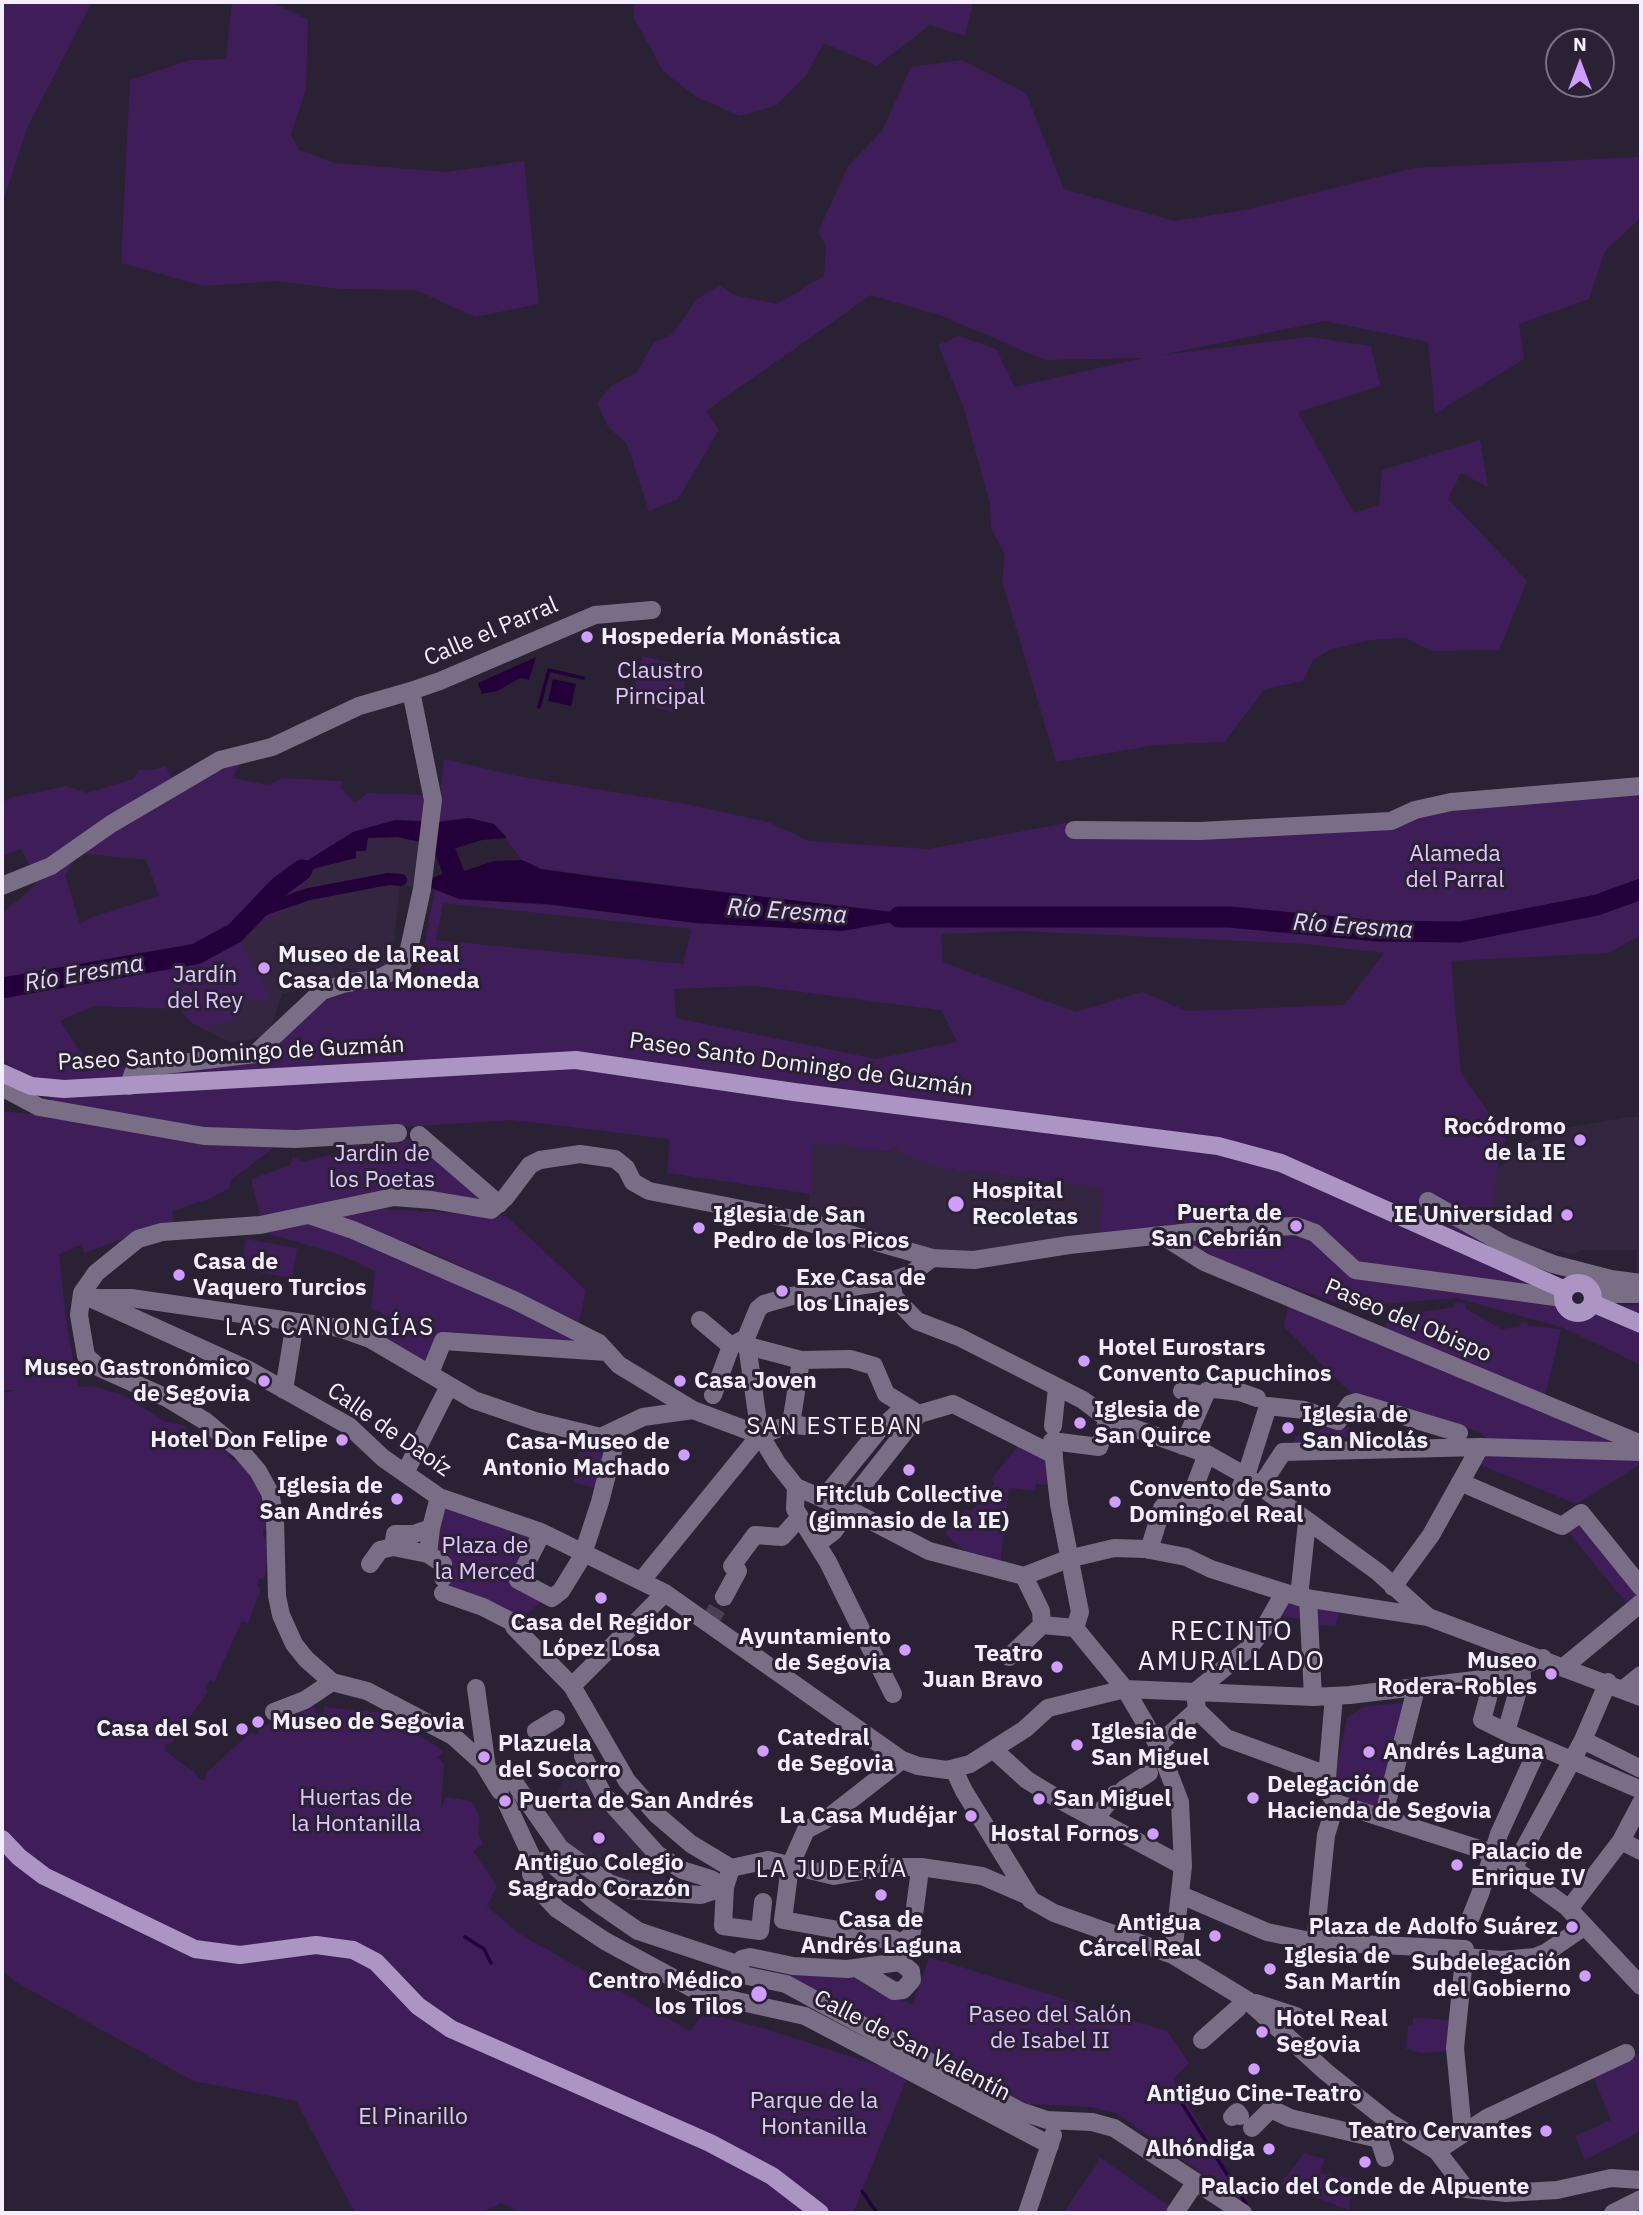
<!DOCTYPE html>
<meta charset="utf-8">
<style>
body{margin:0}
#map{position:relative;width:1643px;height:2215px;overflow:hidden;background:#2b2134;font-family:"IBM Plex Sans",sans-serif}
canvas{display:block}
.frame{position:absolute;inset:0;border:4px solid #f4eefc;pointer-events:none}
.north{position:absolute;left:1545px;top:28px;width:70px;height:70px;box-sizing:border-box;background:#2b2134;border:2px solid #7b7384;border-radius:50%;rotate:0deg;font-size:19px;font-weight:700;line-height:28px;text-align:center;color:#f4eefc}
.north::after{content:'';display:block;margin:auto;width:24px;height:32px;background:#d09dff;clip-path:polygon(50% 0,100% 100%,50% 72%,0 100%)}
</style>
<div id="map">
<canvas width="1643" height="2215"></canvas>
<div class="frame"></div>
<div class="north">N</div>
</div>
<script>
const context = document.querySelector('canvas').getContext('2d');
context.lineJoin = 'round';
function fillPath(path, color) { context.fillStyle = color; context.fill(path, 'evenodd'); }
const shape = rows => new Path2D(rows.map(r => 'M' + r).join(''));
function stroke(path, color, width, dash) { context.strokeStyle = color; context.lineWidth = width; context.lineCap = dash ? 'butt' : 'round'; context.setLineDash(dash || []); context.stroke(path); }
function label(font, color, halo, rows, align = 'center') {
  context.font = font + ' "IBM Plex Sans",sans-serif'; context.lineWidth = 6; context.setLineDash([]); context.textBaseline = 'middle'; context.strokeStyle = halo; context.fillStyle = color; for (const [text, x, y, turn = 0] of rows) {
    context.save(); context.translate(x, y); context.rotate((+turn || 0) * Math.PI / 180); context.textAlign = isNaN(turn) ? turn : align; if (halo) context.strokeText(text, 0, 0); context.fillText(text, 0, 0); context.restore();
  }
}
fillPath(shape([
 [397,837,422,842,416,887,400,885,391,969,282,994,268,1035,231,1043,190,1022,205,957,307,885,305,874,356,851,367,838],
 [1628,1117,1641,1117,1641,1280,1637,1280,1637,1250,1581,1250,1573,1254,1501,1240,1483,1191,1501,1165,1528,1143,1567,1128],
 [813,1143,840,1147,841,1143,849,1145,850,1148,891,1152,892,1148,901,1149,958,1172,988,1173,1103,1189,1099,1239,976,1253,922,1250,808,1215],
 [582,1760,597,1790,667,1872,663,1887,621,1880,585,1861,545,1821,565,1776,562,1770]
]), '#342640');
fillPath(shape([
 [2,2,92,2,27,128,2,205],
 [232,2,272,2,308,20,306,89,291,134,299,150,335,163,446,172,524,161,539,304,475,317,415,290,340,289,276,281,204,286,121,263,130,80,190,60,226,59],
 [635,2,973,2,965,36,930,25,877,66,824,43,806,75,777,105,740,116,696,97,663,71,633,16],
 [962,60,1026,93,1064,189,1174,221,1245,210,1414,168,1641,157,1641,217,1605,251,1589,299,1519,324,1524,359,1435,414,1428,342,1325,321,1161,355,1310,337,1371,346,1380,386,1298,412,1354,513,1379,505,1382,470,1480,440,1488,487,1461,473,1448,499,1527,581,1499,650,1431,651,1405,638,1370,640,1329,650,1313,660,1303,681,1265,689,1224,742,1156,745,1056,762,1002,581,1005,555,991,528,990,504,964,409,938,345,959,336,996,349,1015,387,1143,358,1045,360,942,316,871,295,706,411,719,430,678,499,649,511,627,444,608,427,597,403,611,386,637,372,654,342,671,335,697,299,720,285,734,295,777,304,824,276,826,246,818,232,848,166,882,131,911,67],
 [643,656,689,667,678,713,631,702],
 [444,759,517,776,686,804,768,822,809,841,928,849,1066,823,1074,830,1200,831,1641,786,1641,935,1608,953,1451,961,1461,1073,1506,1138,1493,1187,1494,1245,1553,1302,1595,1309,1641,1304,1641,1365,1561,1327,1456,1298,1349,1307,1232,1266,1172,1233,1099,1239,1102,1189,988,1173,957,1172,951,1168,950,1172,900,1153,900,1149,892,1148,892,1152,849,1148,849,1145,842,1143,840,1147,813,1143,811,1194,667,1173,670,1139,512,1120,292,1134,231,1180,230,1188,206,1200,172,1211,175,1225,154,1227,84,1253,82,1244,59,1254,66,1320,78,1387,93,1386,123,1395,164,1421,185,1426,195,1437,205,1430,231,1452,227,1456,234,1461,238,1458,264,1490,259,1493,262,1500,267,1500,269,1529,263,1530,263,1537,268,1537,267,1560,264,1580,259,1578,257,1586,261,1588,248,1624,242,1621,214,1682,210,1680,205,1688,208,1691,173,1742,166,1744,165,1751,195,1773,198,1779,204,1780,207,1772,251,1732,259,1735,259,1727,315,1707,316,1714,324,1713,324,1707,386,1713,385,1721,389,1722,393,1718,435,1745,444,1752,438,1757,444,1764,441,1809,446,1797,471,1801,480,1818,478,1834,483,1844,473,1851,497,1886,487,1906,518,1933,690,2031,704,2013,763,2028,908,2075,853,2213,522,2213,501,2203,480,2213,355,2213,296,2101,193,2081,16,1982,2,1970,2,1393,20,1390,2,1390,2,1111,55,1117,46,1086,2,1061,2,913,28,892,38,879,21,849,2,856,2,803,9,798,66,786,87,793,133,779,139,770,157,769,165,765,177,788,221,763,241,763,232,778,268,785,282,778,342,781,341,789,355,803,368,793,428,795,424,821,395,820,354,832,305,862,282,886,305,874,307,885,292,893,294,903,238,938,272,1000,234,999,236,1019,202,1028,190,1022,179,1009,93,1006,60,1021,87,1061,112,1067,264,1051,334,991,418,979,435,890,459,899,548,905,695,923,923,917,541,869,522,860,494,824,469,818,437,822],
 [80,853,146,860,159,896,89,918,80,924,65,875],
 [443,903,691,929,691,930,683,964,436,940],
 [1020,931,1307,944,1384,953,1344,1005,1187,1011,1142,992,1075,1012,943,962,941,934],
 [754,986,941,1010,957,1042,876,1059,676,1018,674,989],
 [405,1139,418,1142,485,1201,425,1193,260,1215,251,1179,290,1165,293,1156,302,1162,353,1149,353,1145,361,1142,363,1146,397,1141,399,1145],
 [383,1209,506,1216,586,1290,579,1322,418,1246,348,1225,337,1216],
 [304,1217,371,1239,586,1344,500,1339,453,1332,438,1372,382,1341,391,1318,371,1308,375,1271,338,1254,256,1230],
 [246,1239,297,1248,292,1278,241,1269],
 [1455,1302,1465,1303,1465,1308,1501,1329,1520,1327,1519,1324,1527,1322,1528,1326,1561,1329,1545,1396,1383,1332,1391,1312,1400,1311,1400,1315,1455,1307],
 [1288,1306,1633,1447,1490,1441,1477,1431,1412,1409,1352,1394,1284,1327],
 [1307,1415,1373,1435,1294,1445,1295,1437,1309,1433,1310,1426,1304,1423,1308,1420],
 [574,1437,611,1446,600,1489,575,1483,573,1477,580,1447,572,1444],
 [1020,1444,1047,1458,1047,1485,1036,1484,1035,1491,1009,1488,1000,1565,971,1556,945,1534,966,1509,971,1512,995,1483,991,1479],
 [1487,1452,1641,1459,1641,1464,1576,1504,1478,1464],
 [443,1505,537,1539,515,1583,546,1598,518,1621,447,1590,431,1553],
 [1581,1513,1641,1593,1627,1604,1564,1527],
 [1281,1594,1342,1601,1335,1626,1311,1625,1305,1620,1275,1615],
 [1409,1702,1380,1809,1349,1798,1341,1789,1335,1776,1347,1718,1363,1707],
 [929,1957,1167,2031,1189,2063,1173,2079,1246,2204,1116,2113,1091,2107,1028,2104,792,1979,768,1971,852,1977,880,1994,913,2004],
 [1413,2017,1455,2021,1450,2051,1421,2053,1406,2049,1408,2026,1413,2025],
 [1641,2052,1641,2131,1585,2160,1575,2136,1611,2120,1593,2076],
 [1305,2153,1324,2159,1320,2173,1352,2178,1349,2210,1280,2184],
 [1096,2155,1171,2207,1175,2213,1064,2211,1099,2161]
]), '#3f1d59');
fillPath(shape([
 [536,657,529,680,520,678,497,691,482,694,478,683],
 [553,679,576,684,571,706,548,701],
 [469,818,494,824,507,838,482,840,439,853,434,845,397,837,368,838,366,851,356,851,356,858,316,868,279,887,305,862,353,832,395,820,437,822],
 [522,860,541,869,604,878,927,916,842,931,695,923,546,904,459,899,429,887,430,879,452,870,456,869,458,873,494,861]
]), '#23003a');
stroke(shape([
 [539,707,549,670,583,678],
 [465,1937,484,1949,491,1963],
 [1174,2091,1246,2204],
 [862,2191,877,2213]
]), '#23003a', 3.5);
stroke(shape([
 [256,912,309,894,388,879,401,880]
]), '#23003a', 12);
stroke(shape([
 [428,832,442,843,456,879,473,886],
 [899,917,1229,917,1378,931,1460,932,1597,905,1641,889],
 [2,988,196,954,235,933,279,887,302,870]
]), '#23003a', 21);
stroke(shape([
 [708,1624,724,1597]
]), '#494052', 18, [18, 9]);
stroke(shape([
 [1074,830,1200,831,1391,821,1415,810,1451,802,1641,786],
 [2,886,51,866,111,824,220,760,272,747,359,706,411,691],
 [2,1077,9,1091,39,1107,204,1136,295,1139,398,1133],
 [129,1086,133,1073,141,1068,255,1054,322,991,343,984,381,977,401,967,409,949,422,889,433,800,411,691,440,681,595,615,652,610],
 [419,1135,499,1204],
 [1428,1201,1507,1246,1553,1264,1611,1279,1641,1283],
 [309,1215,353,1230,514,1300,599,1343,619,1365,693,1410,760,1435,791,1424,804,1426],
 [1161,1235,1204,1262,1641,1444],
 [932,1258,911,1274,891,1281,792,1296,764,1304,758,1309,746,1338,760,1435,777,1463,796,1487,854,1512,929,1551,1024,1576,1041,1611,1042,1625],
 [891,1281,894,1297,917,1321,959,1337,1083,1400,1108,1419,1207,1454,1246,1476,1378,1572,1427,1616],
 [1592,1294,1641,1294],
 [90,1298,249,1370,349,1426,383,1458,439,1497,541,1532,665,1593,902,1760,918,1766,947,1770,970,1764,1025,1729,1048,1708,1125,1689,1313,1697,1350,1695,1483,1679,1543,1658],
 [94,1298,131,1298,339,1328,370,1339,474,1400,535,1421,601,1437,643,1417,693,1410],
 [700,1320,731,1346],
 [748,1346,801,1360,850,1359,874,1366,886,1394,917,1413],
 [430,1373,443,1341,607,1352],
 [284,1390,295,1322],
 [1182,1391,1204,1395],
 [713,1395,731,1346,746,1338],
 [1108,1419,1099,1447,1052,1441,1059,1504,1080,1612,1075,1628,1125,1689,1158,1745,1180,1802,1183,1866,1173,1955],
 [791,1424,801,1360],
 [1053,1426,1057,1388],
 [1183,1446,1207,1391,1214,1389,1240,1392,1257,1398],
 [405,1473,449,1386],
 [1460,1482,1562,1526,1581,1513,1641,1587],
 [1196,1483,1207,1454],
 [796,1487,795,1509,828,1562,893,1694],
 [1260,1487,1283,1452,1480,1447,1641,1452],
 [823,1499,879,1430,899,1412,919,1414,953,1404,1054,1455],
 [845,1508,919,1414],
 [431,1528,428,1554,393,1547,395,1534,414,1534,431,1528,439,1497],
 [542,1533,518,1580,552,1598,561,1591,582,1557,600,1502,613,1451,615,1432],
 [817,1544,834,1531,849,1510],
 [1149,1550,1162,1508,1166,1503,1189,1505,1191,1497,1228,1513,1246,1476,1268,1406,1304,1410,1338,1421,1350,1404,1356,1402,1459,1433],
 [428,1554,443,1564,443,1578],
 [370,1564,380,1550,393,1547],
 [1024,1576,1068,1559,1114,1548,1145,1549,1186,1557,1211,1569,1299,1597,1428,1617,1641,1697],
 [642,1580,760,1435],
 [1393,1587,1431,1535,1480,1447],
 [443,1593,483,1607,518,1625],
 [724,1597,738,1571,732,1566,755,1535,782,1537,800,1517],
 [1299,1597,1307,1522],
 [1308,1598,1313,1697],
 [514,1627,572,1686,627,1781,657,1815,691,1844,731,1868],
 [1009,1657,1042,1625,1075,1628],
 [1565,1666,1641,1603],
 [1483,1679,1488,1698,1482,1720,1506,1732,1522,1677,1521,1666,1515,1659],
 [332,1682,306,1659,294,1644,281,1615,277,1596,275,1518,270,1493,258,1471,240,1450,205,1421,167,1398,98,1367,86,1356,79,1315,82,1293,96,1273,138,1239,162,1232,260,1225,394,1197,432,1200,491,1210,505,1198,530,1165,540,1160,580,1154,615,1159,626,1168,633,1182,649,1191,803,1221,932,1258,974,1260,1069,1245,1210,1230,1296,1226,1315,1233,1355,1270,1563,1298],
 [572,1686,665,1593],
 [476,1688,487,1768],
 [1625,1688,1641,1675],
 [1195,1692,1197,1710,1226,1738,1327,1775],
 [1195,1692,1249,1648,1263,1630,1284,1593],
 [1334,1696,1326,1789,1336,1803,1492,1853,1567,1907,1641,1986],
 [274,1712,305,1700,332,1682,367,1691,453,1736,483,1763,500,1791],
 [536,1731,556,1719],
 [1506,1732,1641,1790],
 [1583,1740,1641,1769],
 [1158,1745,1197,1710],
 [994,1750,1027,1780,1060,1800,1183,1866],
 [583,1756,603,1794,657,1854,682,1870,711,1879,725,1887],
 [954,1770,964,1791,1031,1900,1054,1913,1173,1955,1247,2000,1326,2072,1389,2122,1437,2151,1466,2189,1506,2193,1557,2190,1611,2178,1641,2180],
 [492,1776,503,1773,509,1775,560,1848,609,1883,629,1890,701,1895,725,1887],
 [1124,1789,1149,1773],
 [507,1804,535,1864,531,1874,543,1894,557,1909,605,1941,701,1993,805,2016,1050,2145],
 [1383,1818,1417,1685],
 [1095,1819,1115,1794],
 [1621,1841,1641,1851],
 [535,1864,542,1861,552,1864,596,1902,638,1931,737,1964],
 [1513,1869,1583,1740,1608,1682],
 [1181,1895,1267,1932,1315,1942,1465,1949,1455,2048,1463,2132],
 [763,1902,760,1931,723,1926,725,1887,731,1868,768,1860,834,1876,886,1867,921,1867,982,1876,1026,1895],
 [1569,1909,1621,1841,1641,1803],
 [1465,1923,1470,1919,1480,1894,1499,1834,1538,1748],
 [907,1938,911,1938,919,1877],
 [894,1939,874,1939,855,1933,783,1920,790,1866,806,1830,825,1820,902,1760],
 [1315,1942,1326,1835,1336,1803],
 [1465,1957,1501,1960,1535,1957,1547,1952,1585,1926],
 [737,1964,743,1975,786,1984,1020,2111,1047,2120,1092,2122,1114,2128,1243,2213],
 [737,1964,742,1959,750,1957,793,1966,847,1969,900,1962,911,1971,912,1980,903,1990,894,1991,858,1969],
 [1256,2003,1296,2016],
 [1202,2040,1238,2008],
 [1232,2117,1237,2112,1240,2116],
 [1252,2128,1271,2109,1290,2118,1379,2139,1389,2122],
 [1379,2139,1385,2158],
 [1437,2151,1487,2118,1626,2053],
 [1027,2213,1053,2135],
 [1175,2213,1195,2183],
 [1613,2213,1641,2199]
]), '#7a6e86', 18);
stroke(shape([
 [2,1073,31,1086,64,1089,576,1060,794,1092,1218,1146,1281,1163,1565,1290],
 '1563 1298a15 15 0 1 1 30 0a15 15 0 1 1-30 0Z',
 [1592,1303,1641,1324],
 [2,1839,19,1857,44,1876,195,1949,240,1955,316,1945,353,1950,376,1962,418,2006,451,2029,710,2143,772,2176,820,2213]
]), '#ac94c4', 18);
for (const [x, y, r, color] of [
 [587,637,7,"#d09dff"],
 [264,968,7,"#d09dff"],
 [1580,1140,7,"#d09dff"],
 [956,1204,9,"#d09dff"],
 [1567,1215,7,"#d09dff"],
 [1296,1226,7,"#d09dff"],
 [699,1228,7,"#d09dff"],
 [179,1275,7,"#d09dff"],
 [782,1291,7,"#d09dff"],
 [1084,1361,7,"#d09dff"],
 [264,1381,7,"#d09dff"],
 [680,1381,7,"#d09dff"],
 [1080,1423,7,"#d09dff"],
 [1288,1428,7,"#d09dff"],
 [342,1440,7,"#d09dff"],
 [684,1455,7,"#d09dff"],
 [909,1470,7,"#d09dff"],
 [397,1499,7,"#d09dff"],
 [1115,1502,7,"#d09dff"],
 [601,1598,7,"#d09dff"],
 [905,1650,7,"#d09dff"],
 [1057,1667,7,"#d09dff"],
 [1551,1674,7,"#d09dff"],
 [258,1722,7,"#d09dff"],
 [242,1729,7,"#d09dff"],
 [1077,1745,7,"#d09dff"],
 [763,1751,7,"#d09dff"],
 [1369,1752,7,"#d09dff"],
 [484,1757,7,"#d09dff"],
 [1253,1798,7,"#d09dff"],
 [1039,1799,7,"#d09dff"],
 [505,1801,7,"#d09dff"],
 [971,1816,7,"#d09dff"],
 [1153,1834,7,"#d09dff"],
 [599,1838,7,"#d09dff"],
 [1457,1865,7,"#d09dff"],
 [881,1895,7,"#d09dff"],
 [1572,1927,7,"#d09dff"],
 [1215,1936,7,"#d09dff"],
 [1270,1969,7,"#d09dff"],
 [1585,1976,7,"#d09dff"],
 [759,1994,9,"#d09dff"],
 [1262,2032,7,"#d09dff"],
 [1254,2069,7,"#d09dff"],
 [1546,2131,7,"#d09dff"],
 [1269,2149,7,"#d09dff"],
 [1365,2162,7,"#d09dff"]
]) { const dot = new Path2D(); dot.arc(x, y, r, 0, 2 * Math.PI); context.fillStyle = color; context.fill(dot); stroke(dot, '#2b2134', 2.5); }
label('23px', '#f4eefc', '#2b2134', [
 ["Calle el Parral",491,632,-23],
 ["Paseo Santo Domingo de Guzmán",231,1054,-3],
 ["Paseo Santo Domingo de Guzmán",801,1065,8],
 ["Paseo del Obispo",1408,1321,23],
 ["Calle de Daoíz",389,1430,35],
 ["Calle de San Valentín",912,2046,27]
]);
label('bold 23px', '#f4eefc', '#2b2134', [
 ["Hospedería Monástica",601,637],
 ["Museo de la Real",278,955],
 ["Casa de la Moneda",278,981],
 ["Rocódromo",1566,1127,"right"],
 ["de la IE",1566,1153,"right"],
 ["Hospital",972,1191],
 ["Recoletas",972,1217],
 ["Puerta de",1282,1213,"right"],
 ["San Cebrián",1282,1239,"right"],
 ["Iglesia de San",713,1215],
 ["Pedro de los Picos",713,1241],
 ["IE Universidad",1553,1215,"right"],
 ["Casa de",193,1262],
 ["Vaquero Turcios",193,1288],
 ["Exe Casa de",796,1278],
 ["los Linajes",796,1304],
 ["Hotel Eurostars",1098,1348],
 ["Convento Capuchinos",1098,1374],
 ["Museo Gastronómico",250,1368,"right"],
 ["de Segovia",250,1394,"right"],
 ["Casa Joven",694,1381],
 ["Iglesia de",1094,1410],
 ["San Quirce",1094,1436],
 ["Iglesia de",1302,1415],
 ["San Nicolás",1302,1441],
 ["Hotel Don Felipe",328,1440,"right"],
 ["Casa-Museo de",670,1442,"right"],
 ["Antonio Machado",670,1468,"right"],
 ["Iglesia de",383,1486,"right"],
 ["San Andrés",383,1512,"right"],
 ["Convento de Santo",1129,1489],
 ["Domingo el Real",1129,1515],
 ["Fitclub Collective",909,1495,"center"],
 ["(gimnasio de la IE)",909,1521,"center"],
 ["Casa del Regidor",601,1623,"center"],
 ["López Losa",601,1649,"center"],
 ["Ayuntamiento",891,1637,"right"],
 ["de Segovia",891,1663,"right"],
 ["Teatro",1043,1654,"right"],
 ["Juan Bravo",1043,1680,"right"],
 ["Museo",1537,1661,"right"],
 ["Rodera-Robles",1537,1687,"right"],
 ["Museo de Segovia",272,1722],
 ["Casa del Sol",228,1729,"right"],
 ["Iglesia de",1091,1732],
 ["San Miguel",1091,1758],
 ["Catedral",777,1738],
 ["de Segovia",777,1764],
 ["Plazuela",498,1744],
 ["del Socorro",498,1770],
 ["Andrés Laguna",1383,1752],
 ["Delegación de",1267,1785],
 ["Hacienda de Segovia",1267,1811],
 ["San Miguel",1053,1799],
 ["Puerta de San Andrés",519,1801],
 ["La Casa Mudéjar",957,1816,"right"],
 ["Hostal Fornos",1139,1834,"right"],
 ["Palacio de",1471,1852],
 ["Enrique IV",1471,1878],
 ["Antiguo Colegio",599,1863,"center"],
 ["Sagrado Corazón",599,1889,"center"],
 ["Casa de",881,1920,"center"],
 ["Andrés Laguna",881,1946,"center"],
 ["Antigua",1201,1923,"right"],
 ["Cárcel Real",1201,1949,"right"],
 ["Plaza de Adolfo Suárez",1558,1927,"right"],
 ["Iglesia de",1284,1956],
 ["San Martín",1284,1982],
 ["Subdelegación",1571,1963,"right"],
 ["del Gobierno",1571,1989,"right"],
 ["Centro Médico",743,1981,"right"],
 ["los Tilos",743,2007,"right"],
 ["Hotel Real",1276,2019],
 ["Segovia",1276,2045],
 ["Antiguo Cine-Teatro",1254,2094,"center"],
 ["Teatro Cervantes",1532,2131,"right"],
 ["Alhóndiga",1255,2149,"right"],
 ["Palacio del Conde de Alpuente",1365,2187,"center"]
], 'left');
label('23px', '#e0c4fd', '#2b2134', [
 ["Claustro",660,671],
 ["Pirncipal",660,697],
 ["Alameda",1455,854],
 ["del Parral",1455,880],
 ["Jardín",205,975],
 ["del Rey",205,1001],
 ["Jardin de",382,1154],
 ["los Poetas",382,1180],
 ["Plaza de",485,1546],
 ["la Merced",485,1572],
 ["Huertas de",356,1798],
 ["la Hontanilla",356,1824],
 ["Paseo del Salón",1050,2015],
 ["de Isabel II",1050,2041],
 ["Parque de la",814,2101],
 ["Hontanilla",814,2127],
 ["El Pinarillo",413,2117]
]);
label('italic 24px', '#e7d4fa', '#2b2134', [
 ["Río Eresma",787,912,4],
 ["Río Eresma",1353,927,4],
 ["Río Eresma",84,974,-10]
]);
context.letterSpacing = '2px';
label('24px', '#f4eefc', '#2b2134', [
 ["LAS CANONGÍAS",330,1328],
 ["SAN ESTEBAN",835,1427],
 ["LA JUDERÍA",832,1870]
]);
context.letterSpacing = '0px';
context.letterSpacing = '2px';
label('26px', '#f4eefc', '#2b2134', [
 ["RECINTO",1232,1632],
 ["AMURALLADO",1232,1662]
]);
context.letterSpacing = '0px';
</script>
